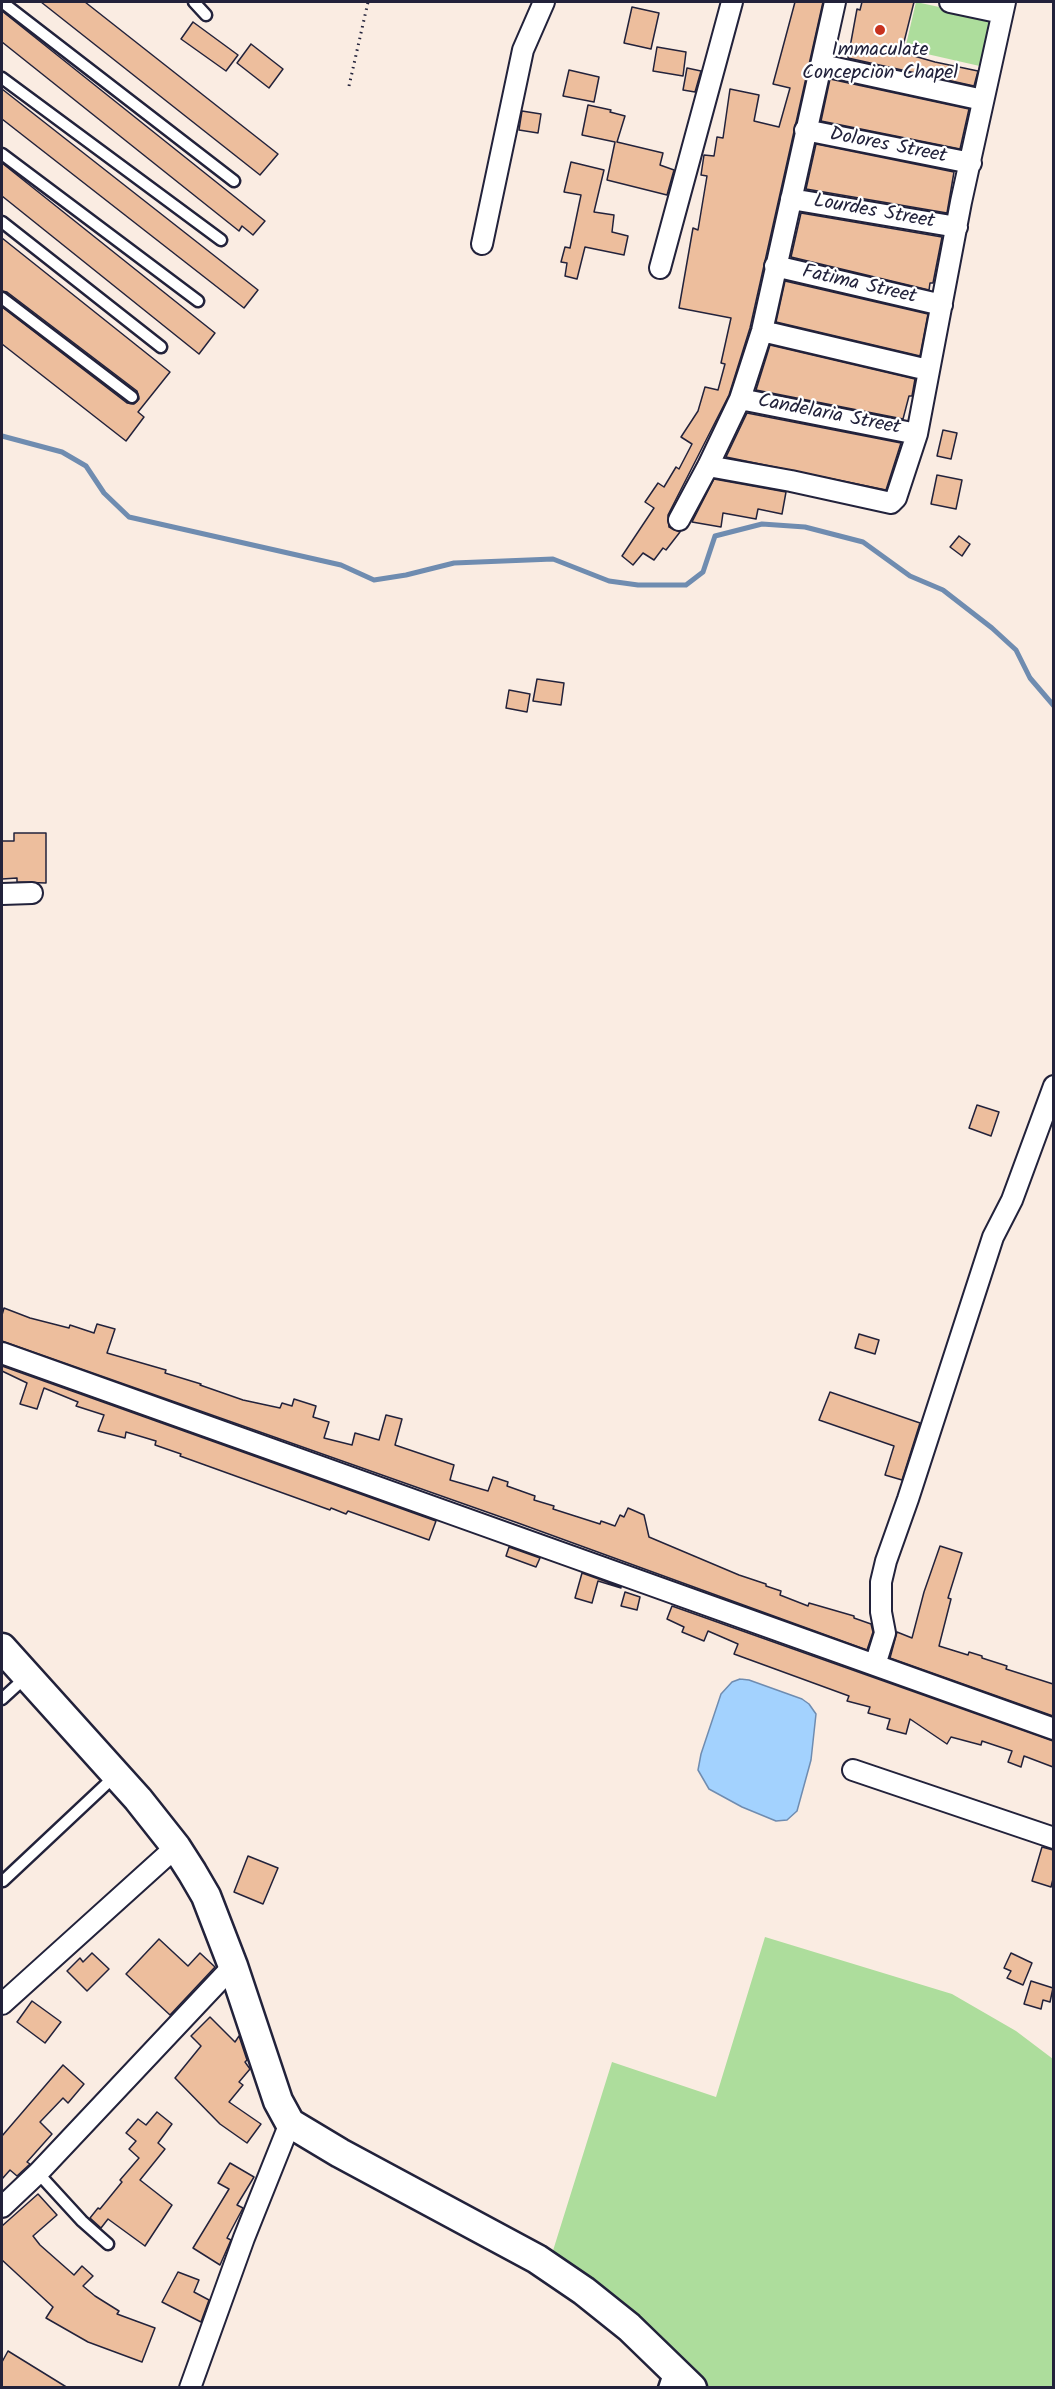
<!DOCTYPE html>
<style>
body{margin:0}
#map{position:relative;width:1055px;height:2389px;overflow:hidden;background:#faece2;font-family:Kalam,sans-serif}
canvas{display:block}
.frame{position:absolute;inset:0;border:3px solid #22223b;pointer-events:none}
</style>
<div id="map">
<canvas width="1055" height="2389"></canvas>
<div class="frame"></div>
</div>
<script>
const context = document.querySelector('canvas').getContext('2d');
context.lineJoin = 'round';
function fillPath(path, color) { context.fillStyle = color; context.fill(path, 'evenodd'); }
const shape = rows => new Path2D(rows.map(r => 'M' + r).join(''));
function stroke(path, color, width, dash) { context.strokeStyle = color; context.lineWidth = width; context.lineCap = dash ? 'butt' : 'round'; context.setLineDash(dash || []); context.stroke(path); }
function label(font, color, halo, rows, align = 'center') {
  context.font = font + ' Kalam,sans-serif'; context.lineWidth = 4.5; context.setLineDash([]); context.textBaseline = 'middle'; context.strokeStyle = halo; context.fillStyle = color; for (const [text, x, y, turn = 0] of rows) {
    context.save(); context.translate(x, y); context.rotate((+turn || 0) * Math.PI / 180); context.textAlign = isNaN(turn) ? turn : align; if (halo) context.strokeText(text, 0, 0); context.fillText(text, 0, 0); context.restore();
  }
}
fillPath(shape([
 [916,2,995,19,984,67,905,49],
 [765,1937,952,1994,1016,2031,1053,2059,1053,2387,706,2387,643,2328,551,2257,612,2062,716,2097]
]), '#addd9c');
const water = shape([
 [740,1679,749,1680,802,1699,809,1704,816,1714,811,1760,797,1811,787,1820,776,1821,742,1807,709,1789,698,1770,701,1754,721,1694,732,1682,740,1679]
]);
fillPath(water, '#a3d2fe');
stroke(water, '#6f8cb0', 1.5);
stroke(shape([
 [2,436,62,452,86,466,104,493,129,517,341,565,374,580,406,575,454,563,553,559,609,581,638,585,686,585,703,572,715,536,762,524,805,527,863,542,910,576,943,590,992,628,1016,650,1030,678,1054,706]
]), '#6f8cb0', 5);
const building = shape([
 [41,2,85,2,278,154,260,175,41,2],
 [795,2,823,2,750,328,729,395,668,515,669,527,680,532,666,550,663,548,654,560,643,553,633,565,622,556,654,508,645,502,658,483,664,487,676,467,679,469,692,444,681,437,698,411,705,387,718,390,725,364,721,363,731,318,679,308,693,228,698,230,707,176,701,175,704,155,714,156,717,137,723,138,730,89,759,95,754,121,779,127,790,88,773,84,795,2],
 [862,2,914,2,902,50,907,51,907,54,935,62,978,71,974,86,848,58,857,9,860,10,862,2],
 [632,7,659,13,651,49,624,43,632,7],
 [2,11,265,221,253,235,242,226,239,231,2,42,2,11],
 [193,22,238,55,226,71,181,39,193,22],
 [251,44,283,69,269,88,237,63,251,44],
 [657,47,686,52,683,76,653,71,657,47],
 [687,68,701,71,695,92,683,90,687,68],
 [569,70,599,77,594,102,563,96,569,70],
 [830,79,969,109,960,149,821,121,830,79],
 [2,89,258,290,244,308,2,119,2,89],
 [588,105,611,110,610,112,625,116,617,142,663,153,660,165,674,170,667,195,607,180,615,142,582,135,588,105],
 [522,111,541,114,538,133,519,130,522,111],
 [816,144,954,172,947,213,806,189,816,144],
 [571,162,604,170,594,212,614,215,612,232,628,236,624,255,585,247,577,279,565,276,567,263,561,262,565,247,570,248,581,195,564,192,571,162],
 [2,163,215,333,199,354,2,196,2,163],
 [801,213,942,237,933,283,930,283,929,290,791,257,801,213],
 [2,238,170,372,138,412,144,417,126,441,2,344,2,307,127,403,134,404,139,399,137,391,7,292,2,291,2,238],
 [785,281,928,314,920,356,776,322,785,281],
 [770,345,915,379,912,396,909,396,903,419,756,390,770,345],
 [747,413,901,443,886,490,726,457,747,413],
 [943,430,957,433,951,459,937,456,943,430],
 [937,475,962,480,956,509,931,504,937,475],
 [714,479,786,492,782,514,758,509,756,519,723,513,721,527,692,522,714,479],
 [959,536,970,544,962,556,950,547,959,536],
 [537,679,564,683,561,705,533,701,537,679],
 [509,690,530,694,527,712,506,708,509,690],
 [14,833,46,833,46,883,17,882,17,878,2,879,2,841,14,841,14,833],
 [977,1105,999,1112,991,1136,969,1128,977,1105],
 [4,1308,30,1318,69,1328,70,1325,94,1333,97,1324,115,1329,107,1353,166,1370,165,1373,201,1384,200,1385,243,1400,280,1408,282,1403,292,1406,294,1399,316,1406,313,1417,329,1422,324,1438,352,1445,355,1433,379,1440,386,1415,402,1419,395,1445,454,1465,450,1480,488,1491,493,1477,508,1482,507,1486,535,1496,534,1500,554,1506,553,1509,600,1524,601,1521,615,1526,620,1515,624,1517,628,1508,644,1515,649,1537,739,1575,766,1584,766,1586,781,1591,780,1595,808,1606,809,1603,854,1616,854,1618,871,1624,873,1632,867,1650,518,1523,2,1341,2,1315,4,1308],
 [859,1334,879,1340,875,1354,855,1348,859,1334],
 [2,1366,436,1521,429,1540,348,1511,346,1514,331,1508,330,1510,180,1456,181,1454,155,1445,156,1441,126,1432,125,1438,98,1431,104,1415,76,1406,78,1402,44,1388,37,1409,20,1404,27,1383,2,1371,2,1366],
 [830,1392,920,1423,902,1480,885,1475,894,1446,819,1420,830,1392],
 [940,1546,962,1553,948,1598,951,1599,939,1646,968,1655,969,1652,982,1656,982,1658,1007,1666,1006,1669,1053,1684,1053,1716,890,1658,897,1632,912,1638,924,1592,940,1546],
 [509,1547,540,1558,536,1567,506,1556,509,1547],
 [582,1573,621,1587,621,1588,598,1581,592,1603,575,1598,582,1573],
 [625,1592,640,1597,637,1610,621,1606,625,1592],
 [672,1606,1053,1741,1053,1767,1024,1756,1021,1767,1008,1762,1012,1751,982,1741,981,1745,951,1737,947,1744,910,1719,906,1734,887,1729,890,1719,868,1713,870,1707,847,1701,849,1696,734,1654,738,1644,708,1631,704,1641,682,1632,684,1627,667,1619,672,1606],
 [1042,1847,1053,1850,1053,1879,1051,1887,1032,1881,1042,1847],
 [248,1856,278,1868,263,1904,234,1892,248,1856],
 [159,1939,188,1966,200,1953,215,1967,170,2015,126,1974,159,1939],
 [92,1953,109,1969,87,1991,67,1971,80,1958,83,1962,92,1953],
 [1011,1953,1032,1963,1023,1985,1007,1978,1011,1971,1004,1968,1011,1953],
 [1031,1981,1053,1988,1050,2002,1043,2000,1041,2009,1024,2004,1031,1981],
 [32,2001,61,2022,45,2043,17,2022,32,2001],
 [210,2017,235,2042,239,2036,247,2060,245,2062,250,2069,239,2082,243,2085,229,2102,261,2124,247,2143,220,2124,175,2078,201,2046,191,2036,210,2017],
 [63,2065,84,2084,68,2103,63,2098,40,2122,52,2134,27,2162,30,2164,17,2176,10,2170,2,2179,2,2136,63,2065],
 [157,2112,172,2124,158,2143,165,2149,140,2180,172,2205,145,2246,108,2219,101,2228,90,2218,98,2208,100,2209,122,2182,120,2180,139,2158,129,2149,136,2141,126,2133,138,2119,146,2125,157,2112],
 [230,2163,254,2177,237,2205,243,2208,227,2238,231,2240,220,2265,193,2248,229,2189,218,2183,230,2163],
 [38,2194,57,2215,33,2236,40,2245,74,2275,82,2266,93,2276,83,2286,95,2296,119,2311,117,2314,155,2328,142,2362,88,2342,46,2318,53,2307,2,2260,2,2226,38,2194],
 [178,2272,199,2280,194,2292,209,2300,201,2322,162,2302,178,2272],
 [8,2351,68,2388,2,2388,2,2362,8,2351]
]);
fillPath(building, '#edbe9d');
stroke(building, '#22223b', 1.5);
const lane = shape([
 [2,2,234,181],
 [194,2,206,15],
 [2,78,221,240],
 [2,154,198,301],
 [2,222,161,347],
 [2,298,132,397],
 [2,1699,26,1677],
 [3,1881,116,1775],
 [38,2173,82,2221,108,2244],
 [664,2388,670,2370]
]);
const street = shape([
 [950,2,1002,13],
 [822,65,983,100],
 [805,130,971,163],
 [791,199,957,227],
 [482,244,523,50,544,2],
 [775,266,942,305],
 [660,268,732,2],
 [762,331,928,370],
 [740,399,917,434],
 [708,466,791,481,891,503,896,498,917,434,961,202,1005,2],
 [679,520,708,466,740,399,762,331,835,2],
 [2,894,32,893],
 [2,1353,1054,1729],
 [875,1665,885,1633,881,1612,881,1582,886,1561,908,1499,993,1237,1012,1200,1054,1086],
 [853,1770,1054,1838],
 [2,2004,176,1847],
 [2,2207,38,2173,233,1966],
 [190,2388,244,2238,290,2123]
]);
const secondary = shape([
 [2,1648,138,1799,176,1847,192,1872,206,1896,233,1966,278,2101,290,2123,340,2153,537,2259,584,2291,629,2327,692,2388]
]);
stroke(lane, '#22223b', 15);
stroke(street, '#22223b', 24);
stroke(secondary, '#22223b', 33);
stroke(shape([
 [349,86,368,2]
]), '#22223b', 3, [1.5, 4.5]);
stroke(lane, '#fff', 10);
stroke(street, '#fff', 20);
stroke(secondary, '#fff', 28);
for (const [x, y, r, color] of [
 [880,30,6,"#c8321e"]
]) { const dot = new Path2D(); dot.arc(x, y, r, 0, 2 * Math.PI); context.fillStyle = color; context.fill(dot); stroke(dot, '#fff', 2); }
label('20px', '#22223b', '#fff', [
 ["Immaculate",880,52],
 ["Concepcion Chapel",880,75]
]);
label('20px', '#22223b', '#fff', [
 ["Dolores Street",888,147,11],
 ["Lourdes Street",874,213,10],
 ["Fatima Street",859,286,13],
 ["Candelaria Street",829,416,11]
]);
</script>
